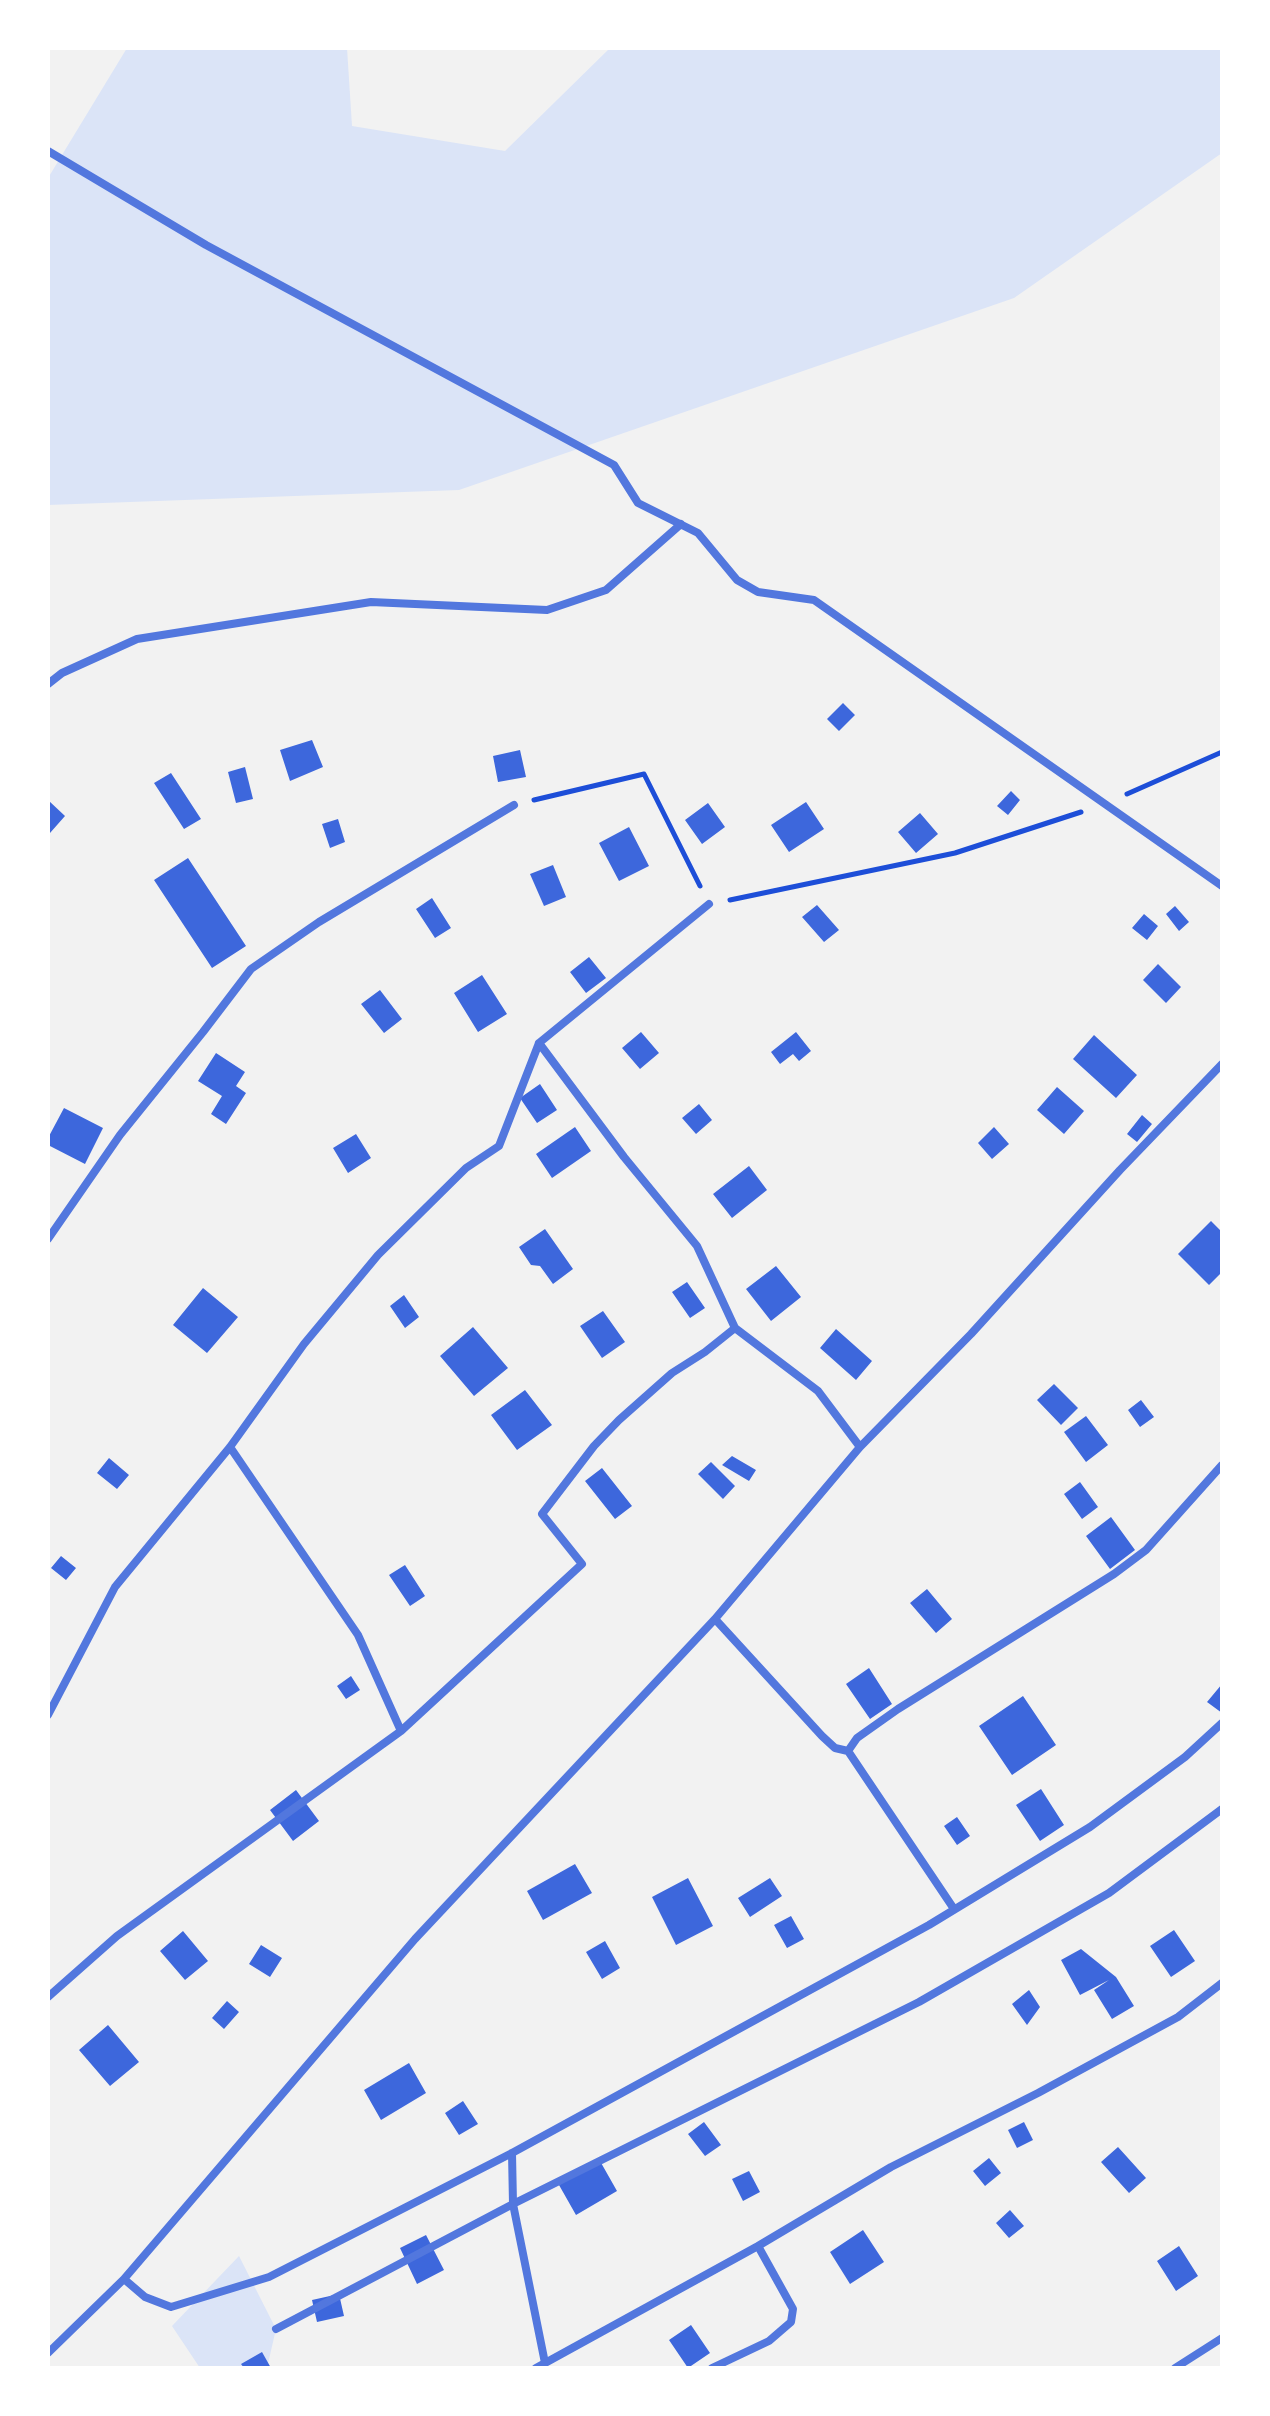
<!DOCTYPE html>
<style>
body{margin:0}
#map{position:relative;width:1270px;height:2416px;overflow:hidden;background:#f2f2f2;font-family:"Source Sans 3",sans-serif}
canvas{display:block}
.frame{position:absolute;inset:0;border:50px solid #fff;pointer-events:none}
</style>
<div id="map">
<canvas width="1270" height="2416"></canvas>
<div class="frame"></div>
</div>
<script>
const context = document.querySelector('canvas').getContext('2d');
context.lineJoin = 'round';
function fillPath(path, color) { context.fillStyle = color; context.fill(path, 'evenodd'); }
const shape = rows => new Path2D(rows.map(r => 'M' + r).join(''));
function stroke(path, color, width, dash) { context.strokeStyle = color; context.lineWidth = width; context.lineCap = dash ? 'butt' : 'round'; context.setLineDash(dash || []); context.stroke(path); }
fillPath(shape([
 [127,48,347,48,352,126,505,151,610,48,1222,48,1222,153,1014,298,459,490,48,505,48,178],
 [239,2256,276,2329,267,2368,200,2368,172,2326]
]), '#dbe4f7');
fillPath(shape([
 [843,703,855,715,839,731,827,719],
 [312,740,323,767,290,781,280,750],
 [520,750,526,777,498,782,493,756],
 [245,767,253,799,236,803,228,772],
 [171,773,201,819,184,829,154,783],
 [1011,791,1020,800,1008,815,997,806],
 [48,800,65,816,50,833,48,832],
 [806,802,824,829,789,852,771,825],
 [708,803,725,827,702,844,685,820],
 [920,813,938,834,916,853,898,832],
 [338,819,345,842,330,848,322,824],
 [629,827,649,866,619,881,599,843],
 [188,858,246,946,212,968,154,880],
 [553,865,566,897,544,906,530,874],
 [432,898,451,928,435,938,416,909],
 [817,905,839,930,824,942,802,917],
 [1175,906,1189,922,1179,931,1166,914],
 [1144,914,1158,926,1147,940,1132,928],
 [589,957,606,978,586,993,570,972],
 [1158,964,1181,987,1166,1003,1143,980],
 [482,975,507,1014,478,1032,454,993],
 [380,990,402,1019,384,1033,361,1004],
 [641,1032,659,1053,640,1069,622,1048],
 [796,1032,811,1051,799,1061,793,1054,780,1064,771,1052],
 [1094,1035,1137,1075,1116,1098,1073,1059],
 [216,1053,245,1072,236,1086,246,1093,226,1124,211,1114,222,1096,198,1081],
 [540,1084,557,1110,537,1123,520,1098],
 [1057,1087,1084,1111,1064,1134,1037,1110],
 [699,1104,712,1120,696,1134,682,1118],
 [64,1108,103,1128,85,1164,48,1145,48,1138],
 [1142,1115,1152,1124,1137,1142,1127,1134],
 [575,1127,591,1151,552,1178,536,1154],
 [994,1127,1009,1144,992,1159,978,1143],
 [356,1134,371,1158,348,1173,333,1148],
 [749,1166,767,1190,732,1218,713,1194],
 [1211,1221,1222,1232,1222,1272,1209,1285,1178,1254],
 [545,1229,573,1269,553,1284,540,1266,531,1265,519,1247],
 [776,1266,801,1297,771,1321,746,1289],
 [687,1282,705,1308,690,1318,672,1292],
 [203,1288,238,1317,207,1353,173,1325],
 [404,1295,419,1317,405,1328,390,1306],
 [603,1311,625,1342,602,1358,580,1326],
 [473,1327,508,1368,474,1396,440,1356],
 [836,1329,872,1361,856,1380,820,1348],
 [1054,1384,1078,1408,1061,1425,1037,1400],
 [525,1390,552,1425,517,1450,491,1415],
 [1141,1400,1154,1417,1140,1427,1128,1410],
 [1086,1416,1108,1445,1086,1462,1064,1432],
 [732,1456,756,1470,749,1481,722,1465],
 [109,1458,129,1475,117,1489,97,1473],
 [711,1462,735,1486,723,1499,698,1474],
 [602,1468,632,1506,615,1519,585,1481],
 [1080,1482,1098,1507,1082,1519,1064,1494],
 [1111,1517,1135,1550,1110,1569,1086,1536],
 [61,1556,76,1568,66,1580,51,1568],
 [405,1565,425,1596,410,1606,389,1575],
 [927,1589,952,1619,936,1633,910,1603],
 [869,1668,892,1704,870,1719,846,1684],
 [351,1676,360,1690,346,1699,337,1686],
 [1222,1684,1222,1713,1207,1702],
 [1023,1696,1056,1745,1012,1775,979,1726],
 [1041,1789,1064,1825,1040,1841,1016,1805],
 [296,1790,319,1821,293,1841,270,1810],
 [957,1817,970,1836,957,1845,944,1826],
 [575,1864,592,1893,543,1920,527,1891],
 [688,1878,713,1926,676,1945,652,1897],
 [770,1878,782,1896,750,1917,738,1898],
 [791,1916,804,1939,787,1948,774,1925],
 [1174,1930,1195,1961,1171,1977,1150,1946],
 [183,1931,208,1961,185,1980,160,1951],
 [605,1941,620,1968,602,1979,586,1952],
 [261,1945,282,1958,270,1977,249,1964],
 [1081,1949,1116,1977,1134,2006,1112,2019,1094,1990,1109,1980,1080,1995,1061,1960],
 [1029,1990,1040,2007,1027,2025,1012,2004],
 [227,2001,239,2012,224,2029,212,2018],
 [108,2025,139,2062,110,2086,79,2050],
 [409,2063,426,2093,381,2120,364,2090],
 [463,2101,478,2124,459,2135,445,2113],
 [704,2122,721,2145,705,2156,688,2134],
 [1024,2122,1033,2140,1017,2148,1008,2130],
 [1118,2147,1146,2178,1129,2193,1101,2162],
 [989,2158,1001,2173,985,2186,973,2171],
 [600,2161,617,2191,576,2215,559,2185],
 [749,2171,760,2192,743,2201,732,2179],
 [1010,2210,1024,2226,1009,2238,996,2223],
 [863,2230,884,2262,850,2284,830,2252],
 [426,2235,444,2270,417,2284,400,2248],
 [1179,2246,1198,2276,1176,2291,1157,2261],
 [339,2294,344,2316,317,2322,312,2300],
 [691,2325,710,2353,688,2368,669,2340],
 [262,2352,271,2368,244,2368,241,2364]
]), '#3d67dc');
stroke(shape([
 [1127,794,1222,752],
 [534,800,644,774,700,886],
 [730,900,955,853,1081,812]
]), '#1d4ed8', 5);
stroke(shape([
 [48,151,206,245,614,465,638,503,698,533,737,580,758,592,814,600,1222,886],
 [48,684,62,673,137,639,371,602,547,610,606,590,681,524],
 [539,1043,624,1157,697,1246,735,1328,818,1391,860,1447],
 [48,1239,120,1135,203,1032,251,969,319,922,514,805],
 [230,1447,358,1635,401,1731],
 [715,1619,822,1736,835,1748,848,1751,954,1909],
 [48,1715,115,1587,230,1447,304,1344,378,1255,466,1168,499,1146,539,1043,709,904],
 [848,1751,857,1738,898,1709,1114,1574,1146,1550,1222,1465],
 [48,1997,117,1936,401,1731,582,1564,542,1514,594,1446,619,1420,672,1373,705,1352,735,1328],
 [512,2153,513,2204,545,2363],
 [124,2279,145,2297,171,2307,269,2277,512,2153,929,1925,1090,1827,1185,1757,1222,1723],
 [276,2329,513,2204,919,2002,1109,1893,1222,1809],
 [48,2353,124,2279,415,1939,715,1619,860,1447,971,1334,1120,1170,1222,1064],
 [536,2368,758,2246,891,2167,1038,2093,1178,2017,1222,1983],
 [712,2368,769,2341,791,2322,793,2309,758,2246],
 [1175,2368,1222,2338]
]), '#5277de', 8);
</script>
